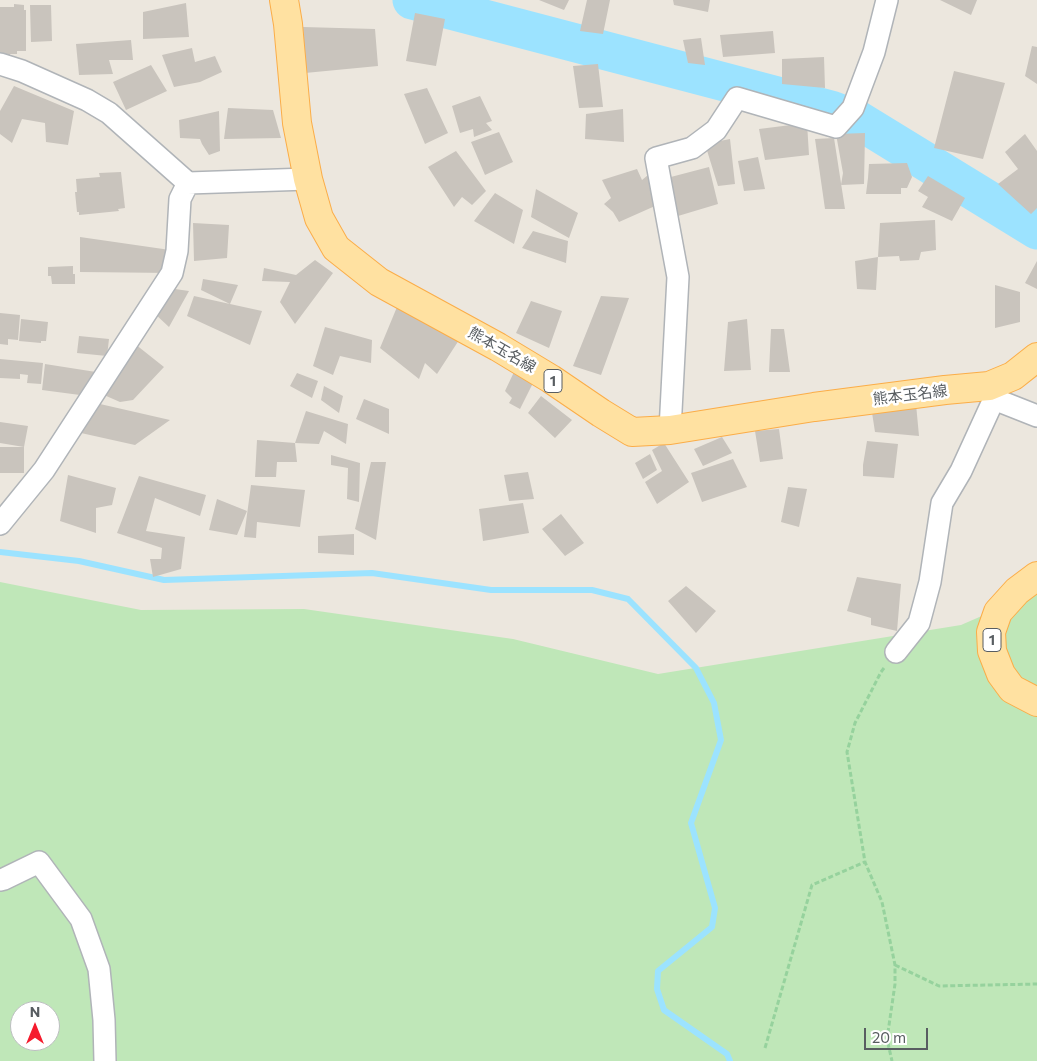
<!DOCTYPE html>
<meta charset="utf-8">
<style>
body{margin:0}
#map{position:relative;width:1037px;height:1061px;overflow:hidden;background:#ece7de;font-family:Commissioner,sans-serif}
canvas{display:block}
.north{position:absolute;left:10px;top:1001px;width:50px;height:50px;box-sizing:border-box;background:#fff;border:1px solid #bcbec0;border-radius:50%;rotate:0deg;font-size:14px;font-weight:700;line-height:20px;text-align:center;color:#585d61}
.north::after{content:'';display:block;margin:auto;width:18px;height:22px;background:#f51b2d;clip-path:polygon(50% 0,100% 100%,50% 72%,0 100%)}
.scale{position:absolute;left:864px;top:1028px;width:64px;height:22px;box-sizing:border-box;border:2px solid #585d61;border-top:0;padding-left:6px;font-size:15px;line-height:18px;white-space:nowrap;color:#585d61;-webkit-text-stroke:4px #fff;paint-order:stroke}
</style>
<div id="map">
<canvas width="1037" height="1061"></canvas>
<div class="north">N</div>
<div class="scale">20 m</div>
</div>
<script>
const context = document.querySelector('canvas').getContext('2d');
context.lineJoin = 'round';
function fillPath(path, color) { context.fillStyle = color; context.fill(path, 'evenodd'); }
const shape = rows => new Path2D(rows.map(r => 'M' + r).join(''));
function stroke(path, color, width, dash) { context.strokeStyle = color; context.lineWidth = width; context.lineCap = dash ? 'butt' : 'round'; context.setLineDash(dash || []); context.stroke(path); }
function label(font, color, halo, rows, align = 'center') {
  context.font = font + ' Commissioner,"Noto Sans JP",sans-serif'; context.lineWidth = 5; context.setLineDash([]); context.textBaseline = 'middle'; context.strokeStyle = halo; context.fillStyle = color; for (const [text, x, y, turn = 0] of rows) {
    context.save(); context.translate(x, y); context.rotate((+turn || 0) * Math.PI / 180); context.textAlign = isNaN(turn) ? turn : align; if (halo) context.strokeText(text, 0, 0); context.fillText(text, 0, 0); context.restore();
  }
}
fillPath(shape([
 [0,582,141,610,304,609,513,639,658,674,961,625,1037,592,1037,1061,0,1061],
 [20,1011,50,1011,50,1041,20,1041]
]), '#bfe7b8');
stroke(shape([
 [0,552,79,561,164,580,372,573,491,590,592,590,628,599,696,668,714,703,721,740,691,823,715,908,712,927,658,971,657,989,664,1010,727,1054,730,1061]
]), '#9ce3ff', 6);
stroke(shape([
 [412,0,831,110,858,120,1037,230]
]), '#9ce3ff', 39);
fillPath(shape([
 [539,0,569,0,564,10],
 [587,0,610,0,603,34,580,31],
 [673,0,710,0,708,12,674,5],
 [940,0,977,0,971,15],
 [186,3,189,37,143,39,143,12],
 [14,4,24,5,24,10,26,10,26,51,17,51,17,54,10,54,10,56,0,56,0,7,14,7],
 [30,5,51,5,52,41,31,42],
 [415,13,445,19,436,66,406,61],
 [303,27,375,29,378,66,305,73],
 [773,31,775,53,723,57,720,35],
 [701,38,705,65,688,63,683,40],
 [131,40,133,60,109,60,113,74,79,75,76,44],
 [1032,46,1037,47,1037,84,1025,76],
 [192,48,195,62,215,56,222,72,200,82,174,87,162,55],
 [824,57,825,88,782,84,782,59],
 [598,64,603,107,579,108,573,66],
 [151,65,167,91,126,110,113,82],
 [954,71,1005,83,983,159,934,148],
 [14,86,74,111,68,145,46,142,45,123,22,119,12,143,0,134,0,111],
 [427,88,448,133,425,144,404,94],
 [480,96,492,121,486,123,492,130,474,137,473,129,460,133,452,106],
 [228,108,273,110,281,138,224,139],
 [623,109,624,142,585,139,586,114],
 [219,111,220,151,209,155,202,144,200,139,180,138,179,120],
 [807,123,809,155,765,160,759,129],
 [499,132,513,162,485,175,471,142],
 [865,133,864,184,841,185,843,173,836,134],
 [1025,134,1037,151,1037,208,1031,214,998,184,1018,169,1005,152],
 [834,138,845,209,825,209,815,139],
 [730,139,735,184,718,186,705,144],
 [456,151,486,191,472,205,462,197,454,207,428,167],
 [758,157,765,189,744,191,738,161],
 [907,163,912,177,907,188,901,188,901,194,866,194,868,178,869,164],
 [709,167,718,204,678,216,667,178],
 [637,169,642,180,648,175,655,206,619,222,613,212,604,204,611,198,602,180],
 [121,172,125,208,118,209,119,211,79,215,79,212,77,212,75,192,77,192,76,179,100,177,99,173],
 [928,176,965,198,952,221,922,207,928,197,918,191],
 [536,189,578,213,569,238,531,217],
 [495,193,523,210,514,244,474,221],
 [935,220,936,250,921,252,919,260,900,261,899,256,878,257,880,223],
 [193,223,229,225,227,258,194,261],
 [533,231,568,241,566,263,522,248],
 [80,237,177,251,172,273,80,272],
 [878,257,876,290,857,289,855,261],
 [315,260,333,273,295,324,280,302,290,282,262,281,264,268,296,275],
 [1037,261,1037,289,1025,283],
 [73,266,73,274,75,274,75,284,52,284,51,276,48,276,48,267],
 [203,279,238,285,230,304,262,311,250,345,187,316,194,296,230,304,201,290],
 [995,285,1020,292,1020,322,995,328],
 [175,289,189,291,169,327,154,313],
 [601,296,629,298,601,375,573,366],
 [531,301,562,311,549,348,516,333],
 [397,307,459,340,437,374,425,363,419,379,380,348],
 [0,313,20,315,18,340,8,339,8,345,0,344],
 [21,319,48,322,46,341,41,341,41,343,19,341],
 [747,319,751,370,724,371,728,322],
 [325,327,372,340,371,363,340,356,333,375,313,366],
 [771,329,784,329,790,372,769,372],
 [79,336,109,339,107,356,77,353],
 [135,344,164,367,133,400,120,402,104,395],
 [0,359,43,363,41,384,27,383,28,375,20,374,20,379,0,378],
 [45,364,96,372,80,395,42,390],
 [514,372,534,381,520,409,509,403,512,398,505,391],
 [297,373,318,381,312,398,290,386],
 [324,386,343,396,339,413,321,400],
 [541,396,572,420,555,438,528,413],
 [364,399,389,409,389,434,356,419],
 [100,404,170,420,135,445,81,433],
 [916,404,919,436,875,432,871,406],
 [306,411,348,424,346,444,324,431,319,444,295,443],
 [0,422,28,426,24,447,24,473,0,473,0,447,24,447,0,443],
 [779,429,783,459,760,462,755,431],
 [722,437,732,453,703,466,694,449],
 [257,440,295,443,297,462,277,462,276,477,255,477],
 [867,441,898,444,894,478,863,476,863,465],
 [664,443,689,482,657,504,645,482,662,471,652,450],
 [650,454,657,470,643,479,635,463],
 [331,455,360,463,359,502,347,499,348,468,331,465],
 [733,459,747,487,702,502,691,473],
 [371,462,386,462,376,540,355,529],
 [528,472,534,499,509,501,504,475],
 [68,475,116,488,112,505,96,508,96,533,60,521],
 [139,476,206,495,200,516,155,498,146,531,185,537,181,569,153,577,150,559,161,559,162,548,117,533],
 [251,485,305,490,300,527,257,522,256,538,244,537],
 [788,487,807,489,799,527,781,522],
 [217,499,247,511,237,535,209,530],
 [523,503,529,533,483,541,479,509],
 [561,514,584,543,565,556,542,529],
 [354,534,354,555,318,553,318,536],
 [857,577,901,584,897,631,871,625,871,618,847,611],
 [686,586,716,611,696,633,668,601]
]), '#c9c4bd');
const street = shape([
 [0,64,22,71,87,100,109,113,188,183,308,179],
 [994,399,1037,416],
 [670,430,678,277,656,158,692,148,716,130,737,98,836,127,853,108,874,52,887,0],
 [0,524,44,470,172,273,177,251,180,199,188,183],
 [896,652,919,623,930,582,942,503,961,471,994,399,989,386],
 [0,880,4,879,39,862,81,919,99,969,104,1020,105,1061]
]);
const primary = shape([
 [284,0,288,24,297,123,308,179,319,218,336,248,379,282,498,347,551,379,601,413,632,432,670,430,814,407,945,390,989,386,1013,376,1037,357],
 [1037,576,1017,591,998,612,991,632,992,651,1001,674,1012,689,1037,702]
]);
stroke(street, '#b0b4b8', 24);
stroke(primary, '#fbad48', 30);
stroke(shape([
 [884,668,881,672,855,723,847,752,865,862,882,902,895,965,895,984,887,1039,892,1061],
 [895,965,939,986,1037,984],
 [765,1048,812,885,865,862]
]), '#96d29d', 3, [5, 2.5]);
stroke(street, '#fff', 21);
stroke(primary, '#ffe1a1', 28);
for (const [x, y, w] of [
 [553,381,18],
 [992,640,18]
]) { const box = new Path2D(); box.roundRect(x - w / 2, y - 11.5, w, 23, 4); context.fillStyle = '#fff'; context.fill(box); stroke(box, '#585d61', 1); }
label('bold 14px', '#585d61', null, [
 ["1",553,381],
 ["1",992,640]
]);
label('15px', '#585d61', '#fff', [
 ["熊本玉名線",502,350,30],
 ["熊本玉名線",910,395,-7]
]);
</script>
